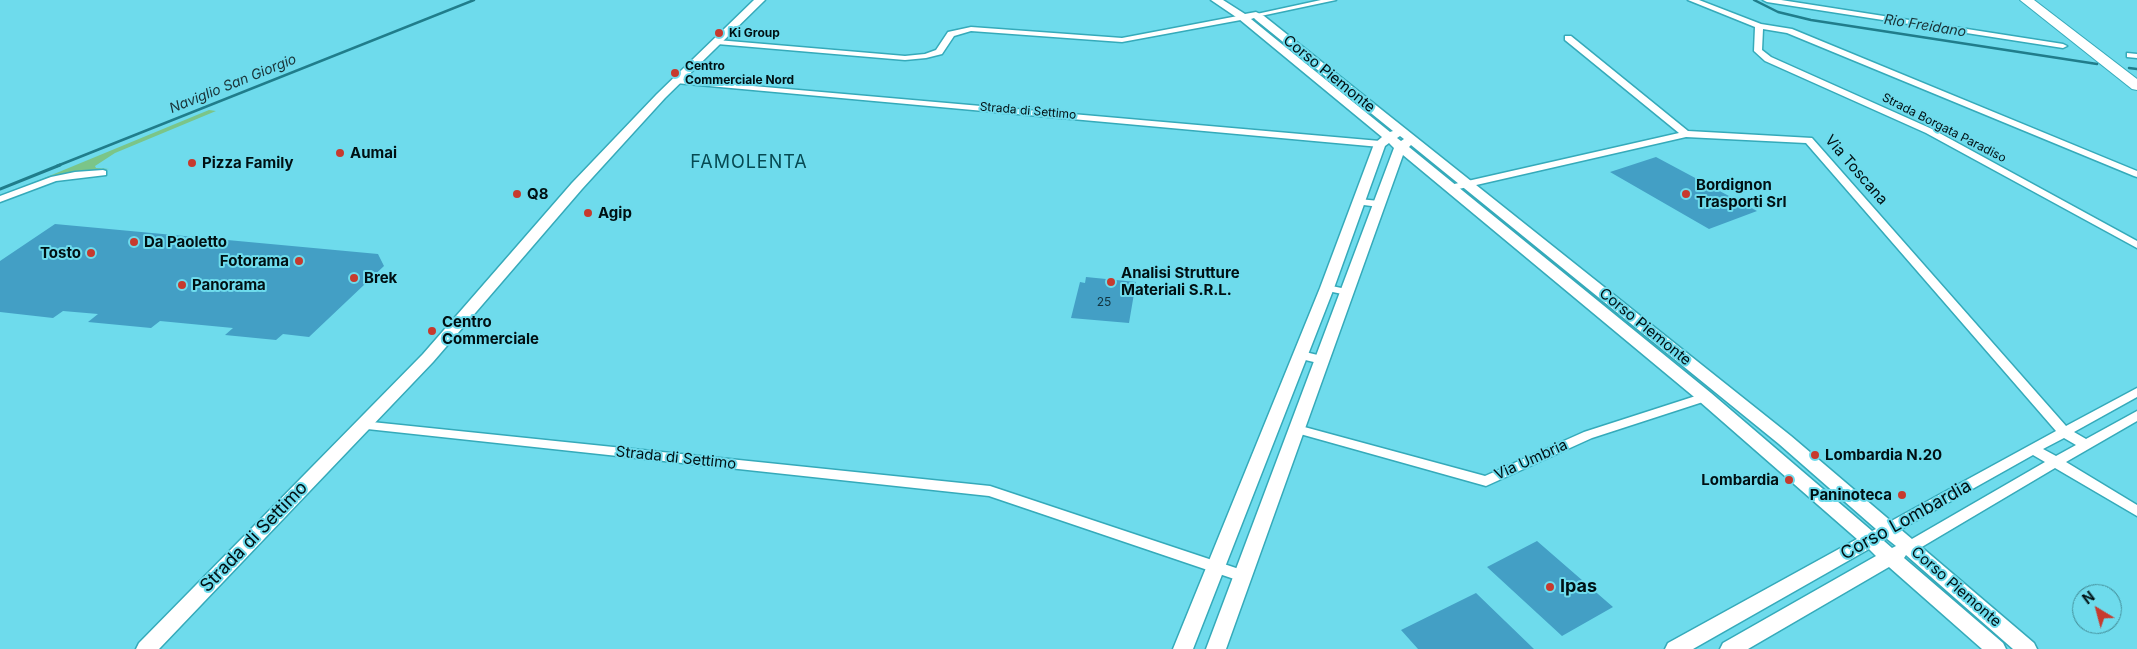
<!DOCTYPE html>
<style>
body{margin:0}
#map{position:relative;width:2137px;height:649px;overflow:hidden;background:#6edbec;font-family:Inter,sans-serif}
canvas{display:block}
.north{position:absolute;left:2072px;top:584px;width:50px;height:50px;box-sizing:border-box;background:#6edbec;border:1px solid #428a95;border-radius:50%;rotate:323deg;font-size:14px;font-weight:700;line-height:20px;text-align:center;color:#001013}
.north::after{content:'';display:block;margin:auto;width:18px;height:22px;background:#c73a2e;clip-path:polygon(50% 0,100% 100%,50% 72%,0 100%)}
</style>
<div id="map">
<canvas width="2137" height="649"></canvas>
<div class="north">N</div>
</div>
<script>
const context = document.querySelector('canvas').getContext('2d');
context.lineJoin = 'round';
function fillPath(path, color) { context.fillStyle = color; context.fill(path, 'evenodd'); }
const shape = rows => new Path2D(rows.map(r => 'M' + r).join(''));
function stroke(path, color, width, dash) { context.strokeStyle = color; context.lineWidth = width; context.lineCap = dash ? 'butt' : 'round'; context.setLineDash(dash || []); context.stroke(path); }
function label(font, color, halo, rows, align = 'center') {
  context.font = font + ' Inter,sans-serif'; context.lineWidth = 4; context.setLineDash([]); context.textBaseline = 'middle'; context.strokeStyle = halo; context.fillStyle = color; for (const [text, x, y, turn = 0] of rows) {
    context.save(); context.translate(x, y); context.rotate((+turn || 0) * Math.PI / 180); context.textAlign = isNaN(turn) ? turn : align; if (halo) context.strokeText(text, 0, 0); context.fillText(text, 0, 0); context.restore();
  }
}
fillPath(shape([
 [209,110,216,111,115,153,95,166,96,168,109,169,74,173,8,193]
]), '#7bc588');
stroke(shape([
 [1754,0,1778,12,1811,20,2097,64],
 [2129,68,2137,69],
 [57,166,474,0]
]), '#207d8b', 2.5);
stroke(shape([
 [0,189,60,165]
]), '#207d8b', 3);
fillPath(shape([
 [1656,157,1757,211,1709,229,1610,172],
 [55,224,378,254,384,266,309,337,283,334,276,340,225,335,233,328,160,321,151,328,88,322,98,314,63,311,53,318,0,312,0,261],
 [1086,277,1136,282,1129,323,1071,318,1080,282,1085,283],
 [1537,541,1613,607,1562,636,1487,567],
 [1476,593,1534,649,1418,649,1401,630]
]), '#439fc5');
const street = shape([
 [1321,0,1336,0,1256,17,1252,15,1321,0],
 [1688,0,1699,0,1761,24,1792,29,2137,171,2137,177,2134,176,1787,33,1763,29,1762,50,1771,57,1932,129,2137,241,2137,248,1926,133,1765,61,1754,51,1755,27,1688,0],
 [1763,0,1781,0,2063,44,2067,46,2063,48,1767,2,1763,0],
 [1243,15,1247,17,1246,19,1122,42,971,31,954,36,942,54,926,58,905,60,717,44,713,42,717,40,905,56,925,54,936,50,948,32,971,27,1122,38,1243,15],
 [1565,36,1571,36,1688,131,1812,138,2066,426,2137,388,2137,397,2074,432,2086,439,2137,411,2137,421,2066,462,2137,505,2137,516,2055,468,1915,551,1910,552,1905,551,1903,547,1905,543,2045,462,2033,455,1894,533,1889,534,1884,533,1882,529,1884,525,2056,431,1806,143,1686,137,1450,191,1447,190,1447,186,1450,185,1679,133,1565,40,1565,36],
 [2064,438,2076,445,2056,456,2043,449,2064,438],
 [2127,53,2137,54,2137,58,2127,57,2127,53],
 [673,79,1380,141,1385,144,1380,147,676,83,672,81,673,79],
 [103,170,106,171,106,175,56,181,0,202,0,196,51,177,75,172,103,170],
 [1359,199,1379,201,1384,204,1379,207,1356,204,1354,202,1359,199],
 [1327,285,1351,290,1352,292,1347,295,1323,290,1322,288,1323,286,1327,285],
 [1301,351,1326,357,1328,360,1322,364,1297,358,1295,355,1301,351],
 [1705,393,1711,397,1709,400,1592,438,1486,486,1293,432,1291,429,1293,426,1297,425,1485,476,1584,432,1705,393],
 [362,421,990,486,1248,572,1250,576,1248,580,1243,582,989,496,358,428,356,425,358,422,362,421]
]);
const secondary = shape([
 [754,0,765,0,665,98,582,189,433,362,159,649,136,649,139,643,423,354,572,183,657,94,754,0],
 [1211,0,1223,0,1245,14,1256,12,1264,16,1791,436,2034,643,2037,649,2013,649,1906,555,1904,558,2003,643,2006,649,1982,649,1889,567,1748,649,1720,649,1723,643,1876,556,1869,549,1693,649,1665,649,1668,643,1857,539,1699,401,1403,155,1226,649,1206,649,1394,148,1389,143,1385,146,1334,288,1193,649,1173,649,1320,288,1374,144,1382,137,1239,19,1211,0],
 [1254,18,1256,20,1393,131,1390,132,1251,19,1254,18],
 [1400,136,1404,139,1401,141,1397,138,1400,136],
 [1411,145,1779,444,1876,529,1872,531,1711,393,1409,147,1411,145],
 [1886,538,1896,546,1892,548,1884,541,1886,538]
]);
const highway = shape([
 [2020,0,2034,0,2137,79,2137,90,2132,89,2020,0]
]);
stroke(street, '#35aaba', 3);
stroke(secondary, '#35aaba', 3);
stroke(highway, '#35aaba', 2);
fillPath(street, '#fff');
fillPath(secondary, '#fff');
fillPath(highway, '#fff');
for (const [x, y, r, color] of [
 [719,33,5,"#c73a2e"],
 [675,73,5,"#c73a2e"],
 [340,153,5,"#c73a2e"],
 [192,163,5,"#c73a2e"],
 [517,194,5,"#c73a2e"],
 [1686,194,5,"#c73a2e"],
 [588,213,5,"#c73a2e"],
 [134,242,5,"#c73a2e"],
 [91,253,5,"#c73a2e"],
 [299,261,5,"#c73a2e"],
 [354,278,5,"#c73a2e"],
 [1111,282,5,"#c73a2e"],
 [182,285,5,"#c73a2e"],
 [432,331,5,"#c73a2e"],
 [1815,455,5,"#c73a2e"],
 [1789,480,5,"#c73a2e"],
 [1902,495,5,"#c73a2e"],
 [1550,587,5,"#c73a2e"]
]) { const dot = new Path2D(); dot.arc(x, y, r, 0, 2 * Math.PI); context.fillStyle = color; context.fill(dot); stroke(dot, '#6edbec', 2); }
label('bold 12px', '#001013', '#6edbec', [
 ["Ki Group",729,33],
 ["Centro",685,66],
 ["Commerciale Nord",685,80]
], 'left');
label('12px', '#001013', '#6edbec', [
 ["Strada di Settimo",1028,111,5],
 ["Strada Borgata Paradiso",1944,128,27]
]);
label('12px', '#113440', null, [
 ["25",1104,302]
]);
label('italic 14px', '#193337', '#6edbec', [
 ["Rio Freidano",1925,26,9],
 ["Naviglio San Giorgio",233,84,-22]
]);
label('15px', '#001013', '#6edbec', [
 ["Corso Piemonte",1329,74,39],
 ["Via Toscana",1856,170,49],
 ["Corso Piemonte",1645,327,39],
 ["Strada di Settimo",676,458,6],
 ["Via Umbria",1531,460,-24],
 ["Corso Piemonte",1956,587,41]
]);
label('bold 15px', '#001013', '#6edbec', [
 ["Aumai",350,153],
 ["Pizza Family",202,163],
 ["Bordignon",1696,185],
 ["Trasporti Srl",1696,202],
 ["Q8",527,194],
 ["Agip",598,213],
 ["Da Paoletto",144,242],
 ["Tosto",81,253,"right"],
 ["Fotorama",289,261,"right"],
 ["Analisi Strutture",1121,273],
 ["Materiali S.R.L.",1121,290],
 ["Brek",364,278],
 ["Panorama",192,285],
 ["Centro",442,322],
 ["Commerciale",442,339],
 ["Lombardia N.20",1825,455],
 ["Lombardia",1779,480,"right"],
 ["Paninoteca",1892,495,"right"]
], 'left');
context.letterSpacing = '1px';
label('18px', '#064952', '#6edbec', [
 ["FAMOLENTA",749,163]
]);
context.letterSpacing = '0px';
label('18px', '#001013', '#6edbec', [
 ["Corso Lombardia",1906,520,-29],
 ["Strada di Settimo",254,537,-46]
]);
label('bold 18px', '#001013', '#6edbec', [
 ["Ipas",1560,587]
], 'left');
</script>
